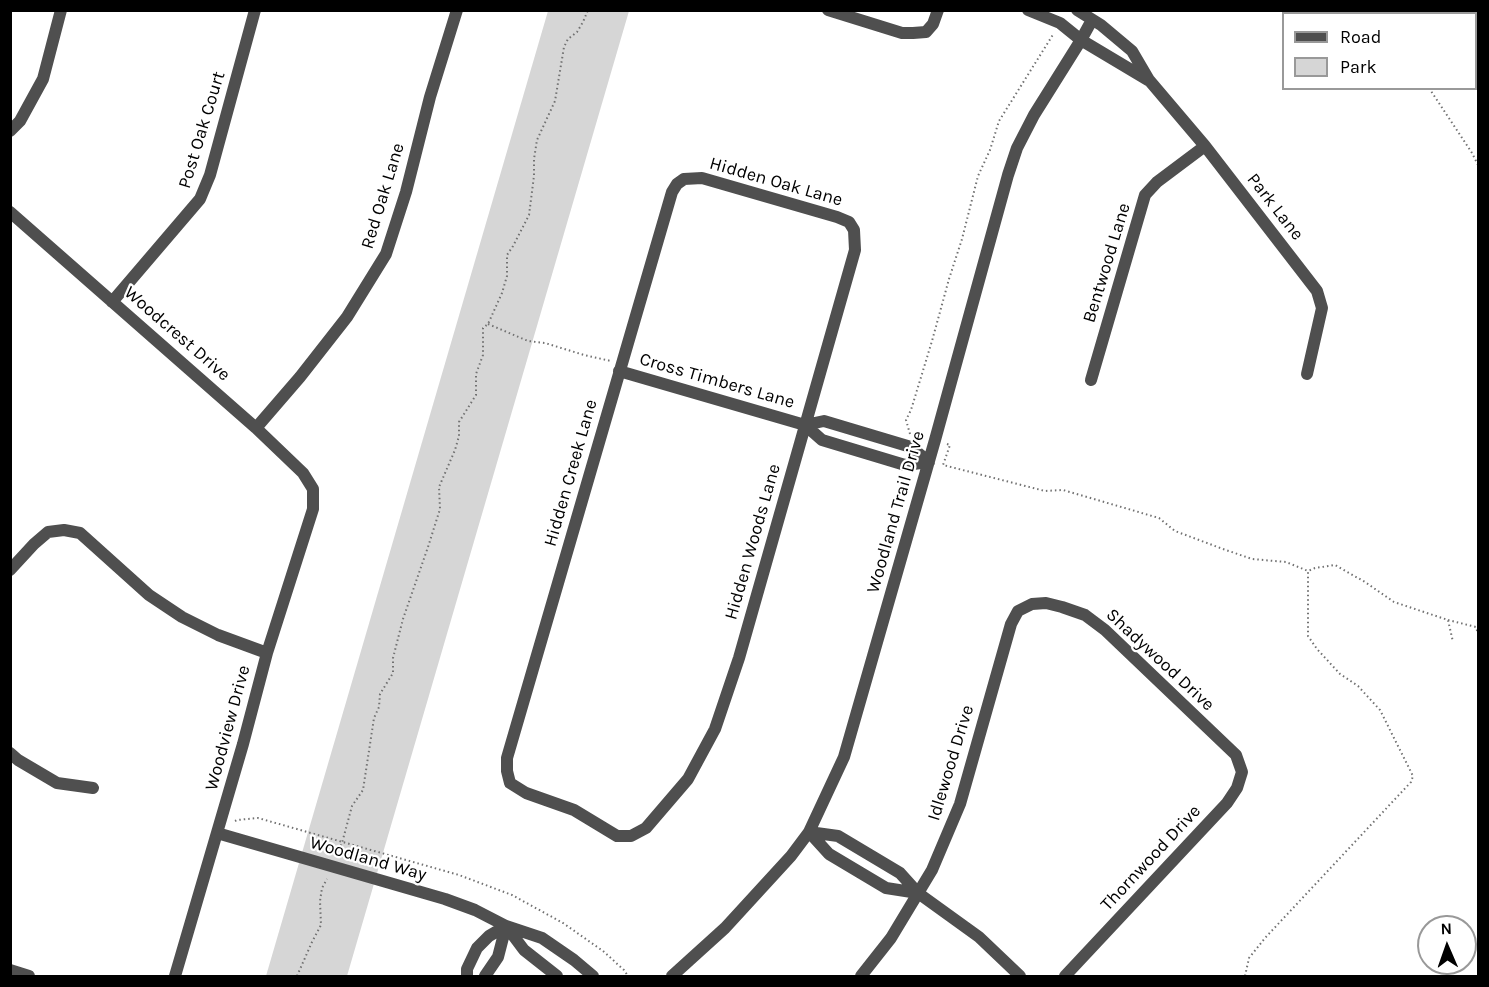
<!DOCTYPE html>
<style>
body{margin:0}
#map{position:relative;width:1489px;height:987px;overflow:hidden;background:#fff;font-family:Karla,sans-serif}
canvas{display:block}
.frame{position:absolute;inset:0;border:12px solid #000;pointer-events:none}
.legend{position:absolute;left:1282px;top:12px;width:195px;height:78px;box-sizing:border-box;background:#fff;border:2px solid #999;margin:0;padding:8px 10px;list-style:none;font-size:18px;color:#000}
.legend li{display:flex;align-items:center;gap:12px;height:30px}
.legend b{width:30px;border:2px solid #999}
.north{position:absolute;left:1417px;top:915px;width:60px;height:60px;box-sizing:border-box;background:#fff;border:2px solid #999;border-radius:50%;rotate:358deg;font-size:16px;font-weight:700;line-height:24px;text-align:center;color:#000}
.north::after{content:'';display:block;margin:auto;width:21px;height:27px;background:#000;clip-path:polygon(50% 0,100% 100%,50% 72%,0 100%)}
</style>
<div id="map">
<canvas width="1489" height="987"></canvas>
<div class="frame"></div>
<ul class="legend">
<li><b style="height:8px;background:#4f4f4f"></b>Road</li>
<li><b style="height:16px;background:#d6d6d6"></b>Park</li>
</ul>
<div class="north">N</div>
</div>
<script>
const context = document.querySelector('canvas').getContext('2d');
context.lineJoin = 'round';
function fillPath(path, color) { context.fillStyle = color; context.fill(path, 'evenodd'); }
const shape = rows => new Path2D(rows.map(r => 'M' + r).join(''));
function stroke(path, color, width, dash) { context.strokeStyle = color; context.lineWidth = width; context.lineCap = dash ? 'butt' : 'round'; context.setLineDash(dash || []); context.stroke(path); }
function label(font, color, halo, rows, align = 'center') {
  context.font = font + ' Karla,sans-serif'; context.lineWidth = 4.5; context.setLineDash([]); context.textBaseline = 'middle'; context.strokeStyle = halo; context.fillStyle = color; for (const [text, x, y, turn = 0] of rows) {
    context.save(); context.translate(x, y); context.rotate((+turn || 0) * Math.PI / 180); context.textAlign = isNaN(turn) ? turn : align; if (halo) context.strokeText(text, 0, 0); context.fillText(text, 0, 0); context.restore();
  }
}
fillPath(shape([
 [548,11,629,11,347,976,266,976]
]), '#d6d6d6');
stroke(shape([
 [1423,10,1427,14],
 [1476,48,1478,50]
]), '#9d9d9d', 24);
stroke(shape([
 [1313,10,1318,14],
 [1429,88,1472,153,1478,165],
 [488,324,528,341,545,343,584,355,611,361],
 [910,434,906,420,911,410,932,341,949,279,962,239,978,176,990,150,999,121,1054,33],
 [947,444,950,445,943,465,1045,491,1063,490,1159,518,1175,531,1223,549,1252,559,1286,562,1308,571],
 [1448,620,1476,627,1478,634],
 [235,821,237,820,258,818,459,875,512,895,563,923,603,951,624,970,628,976],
 [337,854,342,843,352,806,363,790,374,718,379,707,380,694,393,673,393,658,403,619,428,547,440,509,439,487,455,450,459,436,459,422,476,395,476,374,483,355,483,328,488,324,502,293,507,276,507,255,513,246,529,215,534,176,534,159,537,140,555,101,564,47,568,39,577,32,583,22,588,10],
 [297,976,312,942,321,925,320,901,322,888,327,879],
 [1245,976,1249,958,1265,938,1411,782,1413,776,1380,710,1358,686,1340,674,1317,649,1308,636,1308,571,1315,568,1335,565,1365,582,1394,602,1448,620,1453,642]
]), '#717171', 2, [1.5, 3]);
stroke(shape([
 [828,10,902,33,913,33,926,32,933,24,938,10],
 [1028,10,1060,23,1081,40,1148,80],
 [1077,10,1101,25,1132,51,1149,80,1205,146,1317,291,1322,308,1307,374],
 [10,131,20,121,43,79,61,10],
 [702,178,837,217,849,222,854,230,855,250,739,658,715,729,688,779,646,828,631,836,617,836,574,810,526,793,510,783,507,771,507,758,672,192,677,184,684,179,702,178],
 [10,212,256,428,303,473,313,489,313,509,267,653,243,744,175,976],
 [112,302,200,199,210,175,255,10],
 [619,371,805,425,822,440,905,465,929,462],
 [1091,380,1145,195,1157,182,1205,146],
 [805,425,824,421,911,447,929,462],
 [256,428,300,377,347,317,386,254,406,192,430,97,457,10],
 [10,570,34,544,48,532,64,530,80,533,149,595,182,617,218,635,267,653],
 [10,753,18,760,57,783,93,788],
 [809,832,838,836,900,873,918,893,979,937,1020,976],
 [809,832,829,854,886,888,918,893],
 [217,833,445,899,475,910,506,926,542,938,574,960,593,976],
 [506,926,524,950,557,976],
 [10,970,29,976],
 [467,976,467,969,477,948,489,936,506,926],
 [485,976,498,957,506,926],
 [672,976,725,928,791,856,809,832,844,757,935,440,1008,175,1017,148,1034,115,1081,40,1092,20],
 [861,976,891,938,932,870,960,804,1011,624,1018,611,1032,604,1046,603,1062,607,1085,615,1105,630,1236,755,1242,772,1237,788,1227,803,1065,976]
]), '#4f4f4f', 12);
label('18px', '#000', '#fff', [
 ["Post Oak Court",202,130,-73],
 ["Hidden Oak Lane",776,182,16],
 ["Red Oak Lane",383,196,-73],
 ["Park Lane",1275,207,52],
 ["Bentwood Lane",1107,263,-73],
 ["Woodcrest Drive",177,334,41],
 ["Cross Timbers Lane",717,381,16],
 ["Hidden Creek Lane",571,473,-74],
 ["Woodland Trail Drive",896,512,-74],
 ["Hidden Woods Lane",753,542,-74],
 ["Shadywood Drive",1160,660,43],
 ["Woodview Drive",228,728,-75],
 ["Idlewood Drive",951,763,-73],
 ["Thornwood Drive",1151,858,-47],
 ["Woodland Way",368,859,16]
]);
</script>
